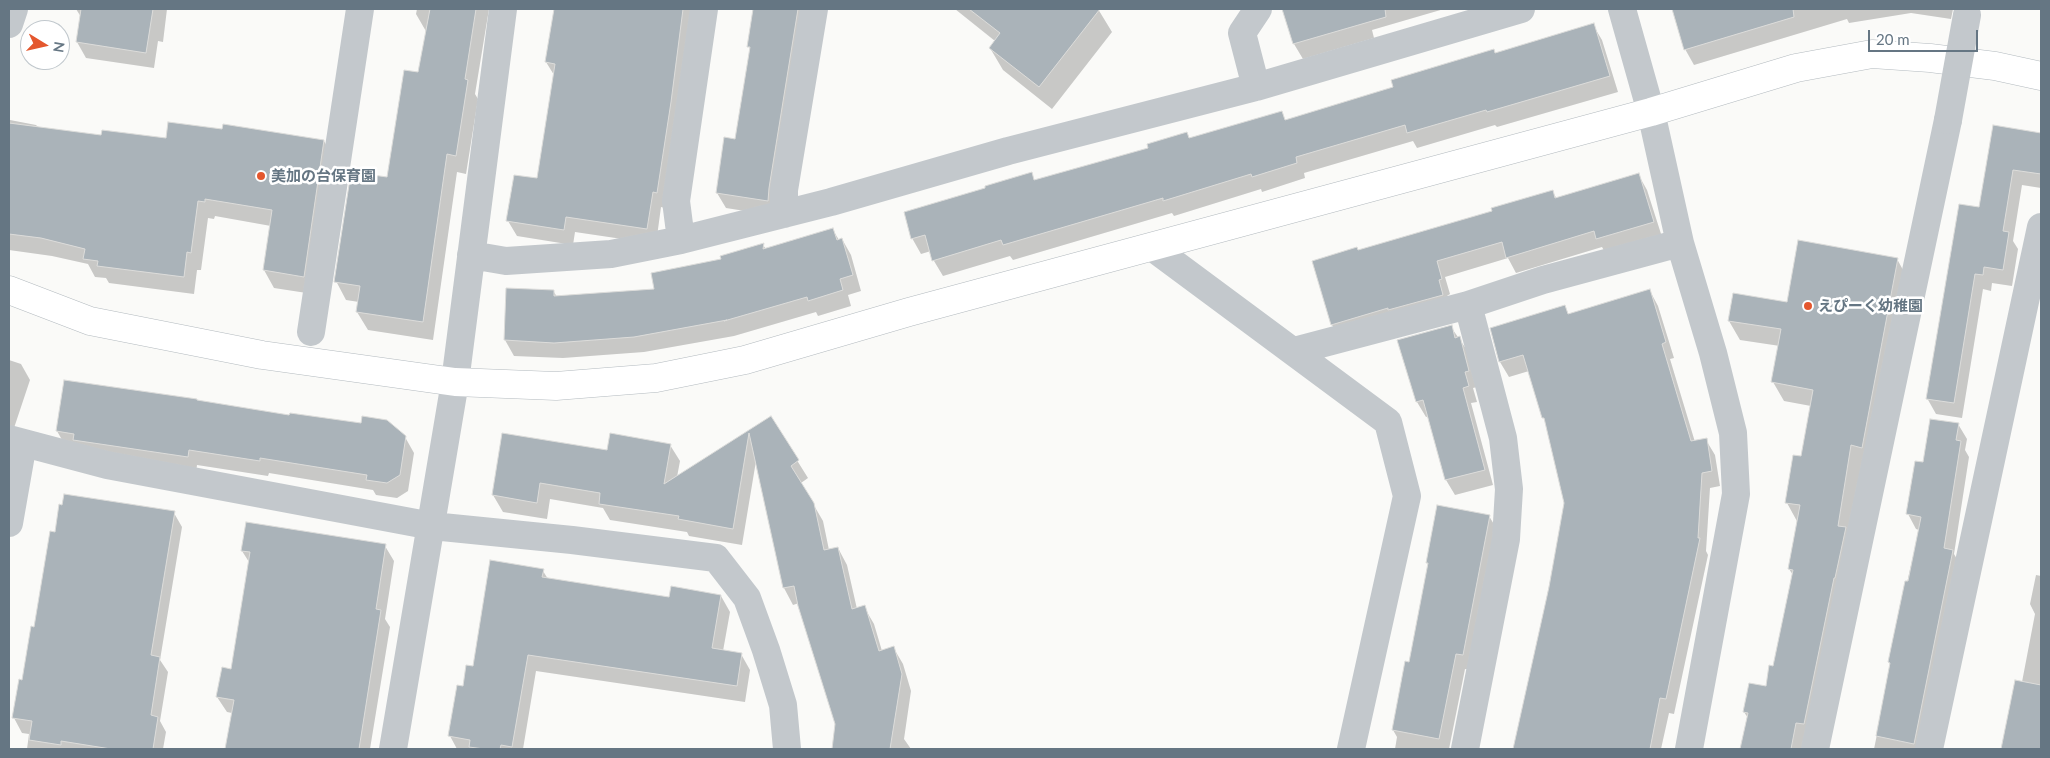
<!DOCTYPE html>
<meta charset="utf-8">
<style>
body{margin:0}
#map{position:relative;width:2050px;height:758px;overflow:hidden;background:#fafaf8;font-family:Lato,sans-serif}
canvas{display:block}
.frame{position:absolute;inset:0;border:10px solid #657683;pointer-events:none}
.north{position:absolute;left:20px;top:20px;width:50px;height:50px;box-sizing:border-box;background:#fff;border:1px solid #c1c8cd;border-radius:50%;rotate:99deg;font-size:14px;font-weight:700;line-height:20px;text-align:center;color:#657683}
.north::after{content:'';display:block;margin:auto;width:18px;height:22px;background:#e4572e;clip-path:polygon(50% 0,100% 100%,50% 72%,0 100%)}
.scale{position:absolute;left:1868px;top:30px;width:110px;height:22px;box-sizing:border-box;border:2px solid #657683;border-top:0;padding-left:6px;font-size:15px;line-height:18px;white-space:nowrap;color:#657683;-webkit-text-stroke:4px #fff;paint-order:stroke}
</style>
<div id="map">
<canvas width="2050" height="758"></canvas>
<div class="frame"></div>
<div class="north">N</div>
<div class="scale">20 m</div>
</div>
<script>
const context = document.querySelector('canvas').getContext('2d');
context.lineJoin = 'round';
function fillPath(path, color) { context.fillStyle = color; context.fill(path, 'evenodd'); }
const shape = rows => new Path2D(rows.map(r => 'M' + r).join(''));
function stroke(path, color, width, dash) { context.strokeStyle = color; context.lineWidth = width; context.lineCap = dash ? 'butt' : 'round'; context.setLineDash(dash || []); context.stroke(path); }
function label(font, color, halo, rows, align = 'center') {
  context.font = font + ' Lato,"Noto Sans JP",sans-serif'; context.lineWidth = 5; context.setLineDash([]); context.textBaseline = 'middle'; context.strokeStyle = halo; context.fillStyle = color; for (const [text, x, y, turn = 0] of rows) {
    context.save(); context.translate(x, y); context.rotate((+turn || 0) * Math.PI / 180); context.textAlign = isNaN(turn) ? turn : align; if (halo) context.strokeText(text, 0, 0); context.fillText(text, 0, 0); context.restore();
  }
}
fillPath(shape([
 [76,9,167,9,163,42,158,41,154,68,86,58,77,42,81,17],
 [417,9,489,9,475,94,478,99,466,174,457,172,433,340,368,330,357,312,359,302,346,300,336,281,388,179,419,73,427,33,416,14],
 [555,9,694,9,665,208,661,207,656,244,575,232,573,245,517,236,508,221,538,180,554,75,546,62],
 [755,9,808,9,777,216,726,208,717,193,736,140,751,50,749,47],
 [955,9,1098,9,1112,32,1052,109,1003,70,990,48,995,41],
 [1292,9,1444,9,1372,30,1374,38,1303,59,1294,44,1284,11],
 [1674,9,1953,9,1951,19,1911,13,1849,23,1847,19,1694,65,1685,49],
 [1593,25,1602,40,1618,92,1497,127,1495,125,1417,148,1413,141,1304,173,1305,178,1262,192,1261,189,1174,216,1172,213,1013,260,1010,256,943,276,934,261,931,251,921,254,912,238,987,189,1031,173,1035,181,1150,148,1187,133,1190,139,1281,112,1286,121],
 [10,120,36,125,38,127,102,136,167,140,324,141,334,159,313,294,274,288,264,270,271,226,215,216,214,219,208,218,201,270,197,270,194,294,109,283,106,278,95,277,88,264,52,256,9,250],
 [1994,127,2041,135,2041,188,2022,185,2013,241,2018,249,2012,286,1992,283,1991,291,1983,289,1962,418,1936,414,1927,398,1980,209],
 [1638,174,1647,190,1662,237,1606,254,1602,247,1516,273,1508,258,1445,277,1450,294,1447,296,1451,311,1341,340,1332,325,1358,251,1494,212,1552,191,1557,199],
 [833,230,839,240,842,239,851,255,861,291,848,295,851,306,818,316,816,312,734,336,644,352,563,358,514,356,505,340,507,289,554,292,557,297,656,290,722,260,763,245,766,249],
 [1897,259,1908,279,1805,749,1741,749,1748,718,1744,712,1767,687,1774,667,1793,575,1789,569,1798,523,1787,503,1802,458,1811,406,1784,401,1773,382,1780,346,1740,340,1729,321,1788,303],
 [1650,291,1658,306,1674,358,1670,359,1695,442,1706,440,1715,455,1720,486,1710,488,1706,551,1708,555,1674,714,1669,713,1661,749,1517,749,1515,746,1525,710,1565,503,1546,424,1529,371,1509,377,1500,362,1492,328,1565,307,1569,315],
 [1451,327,1469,353,1477,387,1473,388,1477,402,1471,403,1493,485,1455,495,1446,480,1429,416,1426,417,1417,402],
 [9,360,21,364,30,380,14,428,9,426],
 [65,382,405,437,414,453,408,491,397,498,376,495,373,490,269,473,268,476,197,465,196,473,66,447,57,431],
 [770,417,808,478,801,483,823,521,829,550,838,548,847,565,857,609,864,607,874,624,882,651,893,647,903,664,911,691,904,739,911,749,833,749,836,724,799,603,793,605,784,588,756,461,742,545,689,536,687,532,610,520,603,508,550,499,547,519,503,512,493,495,608,452,670,445,680,461,677,477],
 [1958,424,1967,439,1965,450,1969,457,1954,554,1961,566,1924,749,1874,749,1891,666,1889,662,1919,530,1916,529,1908,514,1924,464],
 [174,513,182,527,160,660,168,672,160,721,166,732,163,749,27,749,29,734,22,733,14,718,56,533],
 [1489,516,1498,531,1471,670,1465,669,1449,749,1395,749,1397,737,1393,730,1410,663,1429,566,1427,562],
 [385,546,394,561,385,619,390,627,370,749,331,749,293,742,292,749,226,749,232,713,227,712,217,697,232,670,249,562,242,551],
 [543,571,548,579,670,598,721,596,730,612,723,651,741,654,750,670,745,702,536,671,523,749,457,749,450,736,464,687,474,668],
 [2036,575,2041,576,2041,749,2002,749,2016,681,2022,682,2035,614,2030,604]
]), '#0003');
const building = shape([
 [81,9,153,9,146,53,76,42,81,9],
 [430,9,476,9,465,79,468,80,456,156,447,154,423,322,356,312,360,286,334,282,351,172,387,177,404,70,418,72,430,9],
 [554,9,683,9,671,102,657,193,653,192,647,229,566,217,564,230,506,221,514,175,537,178,555,64,545,62,554,9],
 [753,9,798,9,769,188,768,201,716,193,724,137,735,139,750,47,747,47,753,9],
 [969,9,1100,9,1039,87,989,48,1000,33,969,9],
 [1282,9,1385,9,1386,17,1293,44,1282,9],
 [1672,9,1793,9,1794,17,1684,50,1672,9],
 [1594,23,1610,76,1487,112,1486,110,1407,133,1405,125,1296,157,1297,163,1252,177,1251,174,1163,201,1163,198,1003,245,1001,240,932,261,925,235,911,239,904,212,985,188,985,186,1032,172,1034,180,1148,148,1147,144,1187,132,1189,138,1282,111,1285,120,1393,87,1391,80,1494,49,1495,53,1594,23],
 [168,122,222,129,223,124,324,140,304,277,263,270,272,210,205,199,205,202,198,201,191,253,187,252,184,277,97,266,98,261,83,259,85,249,41,238,9,234,9,123,101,135,102,130,166,138,168,122],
 [1993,125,2041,133,2041,174,2013,170,2003,231,2009,232,2003,270,1984,267,1983,275,1975,274,1954,403,1926,399,1959,204,1979,207,1993,125],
 [1639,173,1654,222,1596,239,1594,231,1506,258,1502,242,1437,261,1442,279,1439,280,1443,295,1388,310,1388,308,1331,325,1312,261,1357,247,1358,250,1492,211,1491,208,1553,190,1555,198,1639,173],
 [833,228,837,240,842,238,853,275,840,279,843,290,808,301,807,297,724,321,727,320,634,337,554,343,504,340,506,288,554,290,554,296,654,289,651,273,721,259,720,256,764,243,763,249,833,228],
 [1798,240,1898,258,1862,448,1851,445,1838,526,1846,527,1835,578,1834,578,1804,724,1796,723,1791,749,1740,749,1748,713,1743,712,1749,683,1766,686,1769,665,1773,666,1793,570,1788,569,1800,505,1785,503,1793,455,1801,456,1813,390,1771,382,1781,329,1728,321,1733,293,1787,302,1798,240],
 [1650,289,1666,342,1662,344,1691,441,1707,438,1712,471,1702,473,1698,538,1700,538,1666,699,1660,698,1650,749,1513,749,1549,587,1564,503,1544,418,1542,418,1523,355,1499,362,1490,328,1565,305,1568,314,1650,289],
 [1452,325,1455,338,1460,336,1469,371,1465,372,1469,386,1463,388,1485,470,1445,480,1423,400,1416,402,1397,340,1452,325],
 [64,380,197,399,197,400,289,415,290,413,361,423,362,416,387,420,406,436,400,475,387,483,366,480,367,475,260,458,260,461,189,450,188,457,73,440,74,434,56,431,64,380],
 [771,416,799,460,791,466,814,503,824,550,838,547,852,609,865,605,879,651,894,646,902,674,890,749,832,749,835,724,798,606,794,586,783,588,749,433,733,529,678,519,679,516,599,504,600,493,540,483,537,503,492,495,502,433,607,450,610,433,671,444,664,484,771,416],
 [1930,419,1959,423,1956,440,1961,441,1944,548,1953,550,1914,744,1876,736,1890,663,1888,662,1905,581,1908,581,1921,517,1906,514,1915,461,1923,462,1930,419],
 [64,494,175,511,151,655,160,657,151,715,158,717,153,749,111,749,61,741,61,745,29,740,32,721,12,718,19,679,22,680,31,626,34,627,50,531,55,532,59,504,62,505,64,494],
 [1437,505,1490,515,1463,655,1456,654,1439,739,1392,730,1405,661,1409,662,1428,563,1426,563,1437,505],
 [246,522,386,544,376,609,381,610,359,749,225,749,234,700,216,697,222,667,231,669,250,552,241,551,246,522],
 [490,560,544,569,542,577,669,597,671,586,721,595,712,648,742,653,737,686,528,655,512,747,501,745,500,749,484,749,469,747,470,740,448,736,457,685,463,686,466,665,473,666,490,560],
 [2015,680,2041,685,2041,749,2001,749,2015,680]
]);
fillPath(building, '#aab3b9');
stroke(building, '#dcdcda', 1);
const secondary = shape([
 [9,290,90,321,262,355,455,382,556,386,656,378,745,360,909,312,1651,112,1796,68,1872,54,1930,58,1995,66,2041,76]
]);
stroke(secondary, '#b3babf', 29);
stroke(shape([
 [1622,9,1651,112,1680,243,1713,353,1733,433,1736,494,1689,749],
 [9,24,14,9],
 [1256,87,1242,33,1258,9],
 [784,214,784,190,814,9],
 [681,240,676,201,704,9],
 [1152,247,1388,422,1407,496,1351,749],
 [471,255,506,261,611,254,681,240,831,202,1008,151,1256,87,1521,9],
 [311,332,360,9],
 [1294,351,1468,305],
 [9,439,107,465,432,526,572,540,716,558,747,598,766,650,783,705,787,749],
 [9,523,23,443],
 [393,749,455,382,503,9],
 [1465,749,1506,539,1509,489,1503,438,1468,305,1543,280,1680,243],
 [1815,749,1948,120],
 [1929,749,2041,227]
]), '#c3c8cc', 28);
stroke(secondary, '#fff', 28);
stroke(shape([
 [1948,120,1967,15]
]), '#c3c8cc', 28);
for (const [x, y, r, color] of [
 [261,176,5,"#e4572e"],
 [1808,306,5,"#e4572e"]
]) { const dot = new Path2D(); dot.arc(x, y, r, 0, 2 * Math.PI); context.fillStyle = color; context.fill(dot); stroke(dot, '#fff', 2); }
label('bold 15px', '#657683', '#fff', [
 ["美加の台保育園",271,176],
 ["えぴーく幼稚園",1818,306]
], 'left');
</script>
